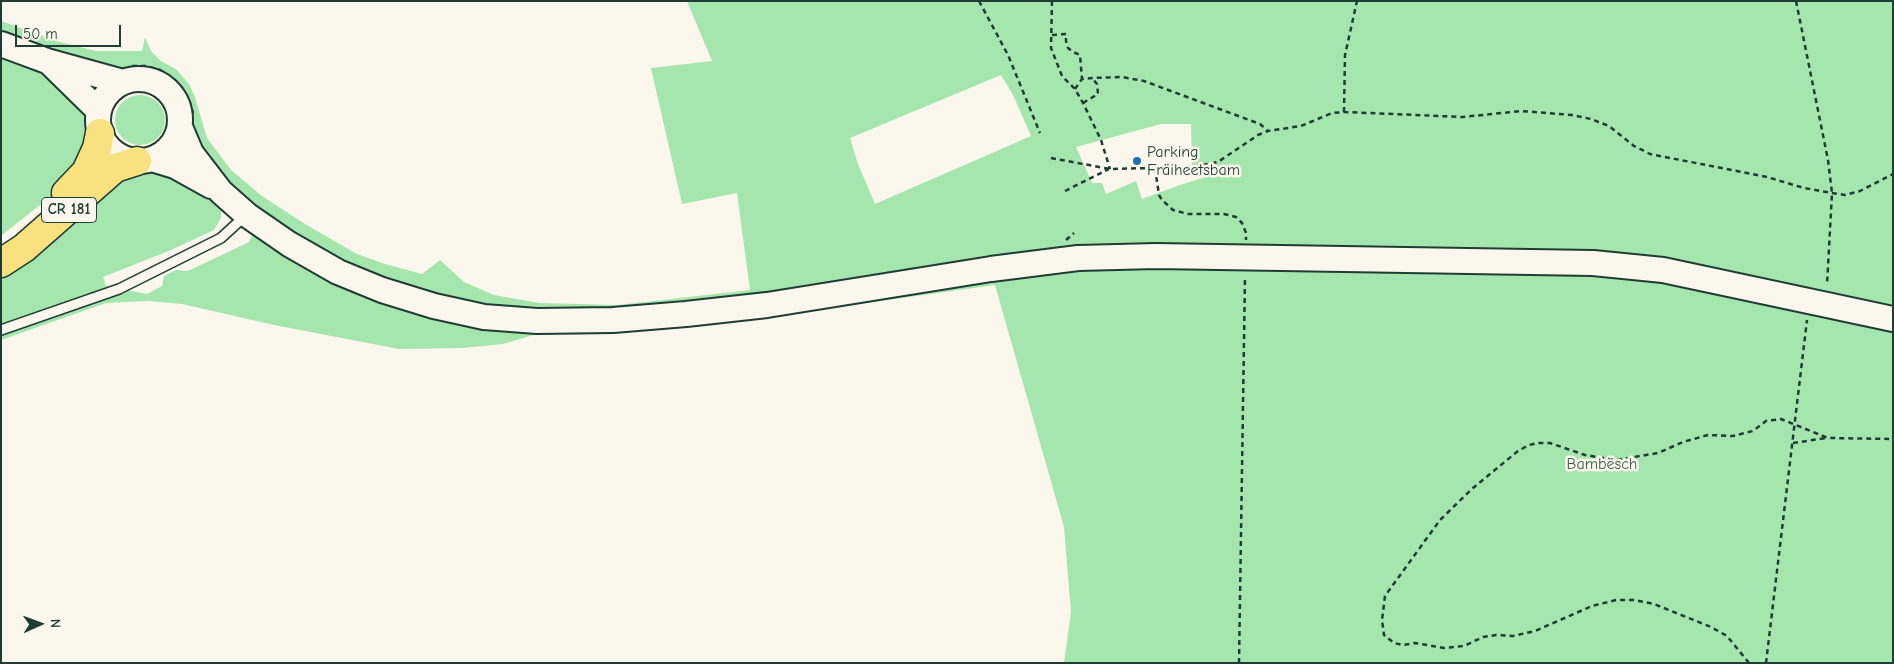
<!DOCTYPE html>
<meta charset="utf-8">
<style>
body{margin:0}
#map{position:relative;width:1894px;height:664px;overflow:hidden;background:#fbf7ec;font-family:"Comic Neue",sans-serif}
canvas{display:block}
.frame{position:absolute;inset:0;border:2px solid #1f3d34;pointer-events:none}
.north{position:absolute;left:15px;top:599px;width:50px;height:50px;-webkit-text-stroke:4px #fbf7ec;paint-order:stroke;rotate:88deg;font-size:14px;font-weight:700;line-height:20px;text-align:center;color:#1f3d34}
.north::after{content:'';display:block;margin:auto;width:18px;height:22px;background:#1f3d34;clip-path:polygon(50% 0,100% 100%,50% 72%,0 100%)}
.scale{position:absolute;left:15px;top:25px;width:106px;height:22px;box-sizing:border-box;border:2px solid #1f3d34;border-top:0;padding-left:6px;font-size:15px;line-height:18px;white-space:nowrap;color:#1f3d34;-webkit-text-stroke:4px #fbf7ec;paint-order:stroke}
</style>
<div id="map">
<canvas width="1894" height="664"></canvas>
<div class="frame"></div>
<div class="north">N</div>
<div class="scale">50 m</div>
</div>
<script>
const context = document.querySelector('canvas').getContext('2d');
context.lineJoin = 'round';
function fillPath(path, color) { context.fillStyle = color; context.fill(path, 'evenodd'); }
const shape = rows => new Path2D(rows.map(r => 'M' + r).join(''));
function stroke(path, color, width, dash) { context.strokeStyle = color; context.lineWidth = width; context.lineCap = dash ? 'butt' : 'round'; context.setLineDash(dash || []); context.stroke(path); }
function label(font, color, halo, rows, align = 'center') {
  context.font = font + ' "Comic Neue",sans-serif'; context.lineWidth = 5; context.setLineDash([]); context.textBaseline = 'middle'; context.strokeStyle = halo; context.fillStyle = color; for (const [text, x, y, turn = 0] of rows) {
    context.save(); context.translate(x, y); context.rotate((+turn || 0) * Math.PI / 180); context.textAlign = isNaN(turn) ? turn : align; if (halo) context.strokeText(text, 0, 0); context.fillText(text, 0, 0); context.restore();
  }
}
fillPath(shape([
 [687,1,1893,1,1893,663,1064,663,1071,612,1064,527,995,285,751,319,614,330,537,334,503,344,463,348,399,349,274,325,182,304,147,301,106,303,1,340,1,274,118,172,156,167,220,191,188,131,190,117,187,104,181,93,171,82,159,75,145,70,117,73,91,70,1,32,1,21,56,41,96,51,142,51,145,37,151,51,161,61,177,70,189,84,195,97,207,138,231,170,262,196,305,224,357,254,385,264,422,274,440,260,464,282,494,295,540,303,618,305,750,290,737,193,682,204,651,68,712,61],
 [1001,75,1013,95,1031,136,875,204,858,164,850,138],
 [1161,124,1191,124,1192,167,1210,164,1212,175,1180,185,1142,199,1136,181,1106,194,1102,183,1092,183,1076,147],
 [222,192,258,222,249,242,188,271,176,270,164,276,162,286,147,294,106,286,103,277,171,250,214,230,221,218],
 [12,55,48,73,88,112,91,146,55,193,1,236,1,57],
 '115 120a25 25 0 1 1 50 0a25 25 0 1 1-50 0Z'
]), '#a5e6af');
const lane = shape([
 [1,330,119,289,221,238,245,216]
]);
const secondary = shape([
 [1,44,47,61,123,82],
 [52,65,99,111],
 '98 120a41 41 0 1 1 82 0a41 41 0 1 1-82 0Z',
 [180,127,191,153,221,192,247,215,289,244,338,272,382,290,434,306,484,317,537,321,613,320,686,314,767,305,991,269,1078,258,1156,256,1593,263,1663,270,1893,319],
 [152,159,175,166,211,186]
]);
const highway = shape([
 [66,193,86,172,97,148,100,133],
 [1,263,24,248,115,168,137,161]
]);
stroke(lane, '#1f3d34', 12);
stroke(secondary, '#1f3d34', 28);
stroke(highway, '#1f3d34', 31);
stroke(shape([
 [979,1,1008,55,1040,133],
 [1052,1,1051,48,1062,76,1075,89,1083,103,1101,140,1110,169],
 [1796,1,1828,160,1832,193,1827,285],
 [1052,35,1066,34,1066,41,1068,48,1073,52,1080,55,1082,79],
 [132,66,146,66,160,70,173,78,183,89,190,103,193,113],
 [1075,89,1082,79,1092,78,1122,77,1144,81,1260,124,1268,131],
 [1083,103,1098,94,1097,84,1092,78],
 [1344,112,1345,55,1357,1],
 [1051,158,1110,169,1192,167,1218,162,1258,135,1268,131,1301,126,1332,113,1344,112,1463,117,1521,111,1572,115,1591,119,1609,126,1634,146,1650,154,1767,177,1804,188,1832,193,1845,195,1860,191,1893,174],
 [1155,168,1159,195,1162,200,1173,210,1188,214,1224,214,1236,217,1242,223,1246,233,1246,240],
 [1065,191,1109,169],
 [1066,240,1074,233],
 [1793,443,1826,438],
 [1239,663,1245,276],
 [1749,663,1727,636,1711,627,1654,604,1634,600,1616,600,1592,606,1535,631,1513,636,1496,635,1483,637,1464,646,1444,648,1415,643,1403,645,1394,643,1384,635,1382,620,1385,596,1440,520,1473,488,1518,451,1529,445,1538,443,1550,443,1585,455,1616,460,1658,453,1683,442,1708,435,1733,436,1753,431,1766,421,1781,419,1828,438,1893,439],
 [1766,663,1807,320]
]), '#1f3d34', 2.5, [5, 4]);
stroke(lane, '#fbf7ec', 9);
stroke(secondary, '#fbf7ec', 24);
stroke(highway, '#fae180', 28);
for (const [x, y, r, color] of [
 [1137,161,5,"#1f6fb2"]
]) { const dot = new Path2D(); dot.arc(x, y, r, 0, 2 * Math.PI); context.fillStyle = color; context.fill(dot); stroke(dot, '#fbf7ec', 2); }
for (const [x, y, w] of [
 [69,210,55]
]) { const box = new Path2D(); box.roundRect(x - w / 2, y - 12.5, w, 25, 4); context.fillStyle = '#fbf7ec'; context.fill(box); stroke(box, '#1f3d34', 1); }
label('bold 15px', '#1f3d34', null, [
 ["CR 181",69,210]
]);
label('16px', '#1f3d34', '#fbf7ec', [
 ["Parking",1147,152],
 ["Fräiheetsbam",1147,170]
], 'left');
label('16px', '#3a5f4d', '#fbf7ec', [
 ["Bambësch",1602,464]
]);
</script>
